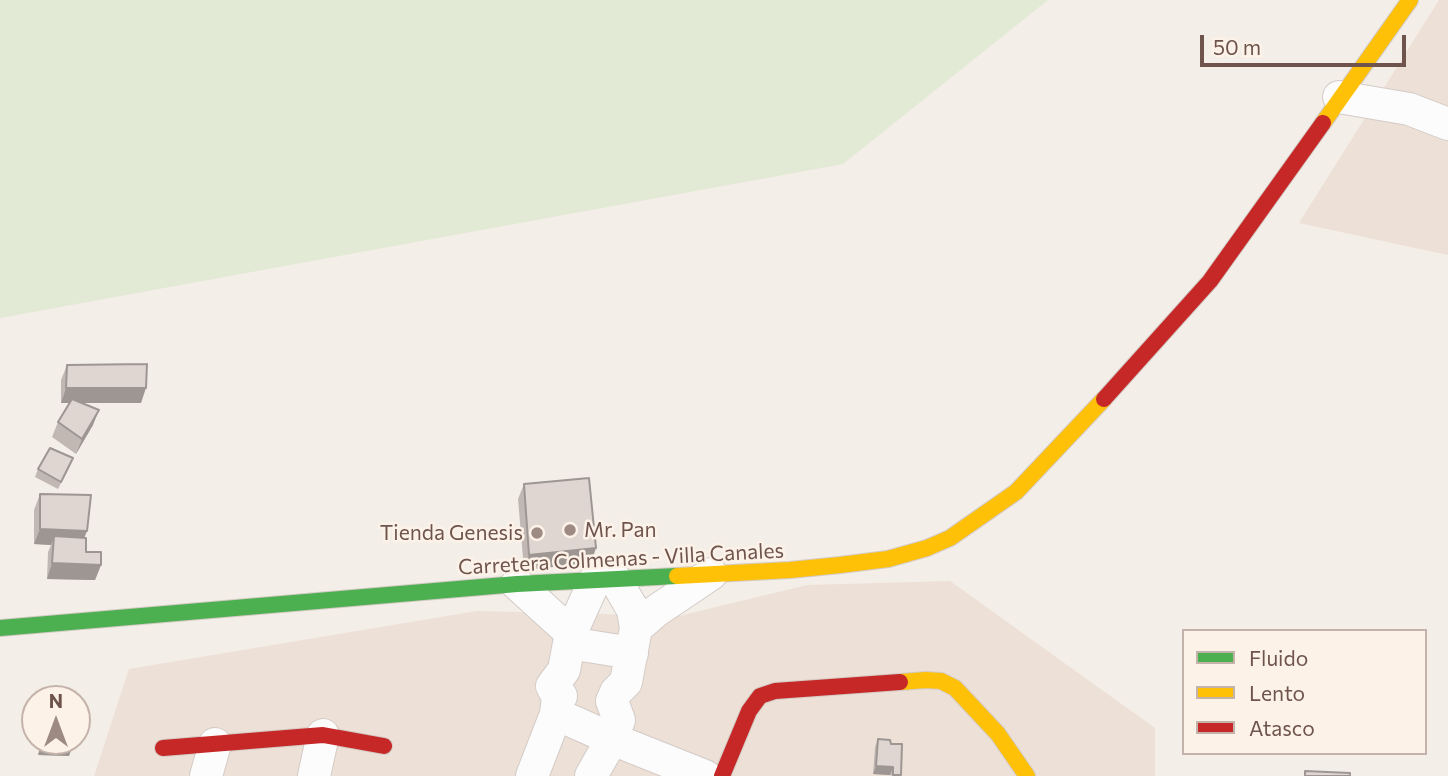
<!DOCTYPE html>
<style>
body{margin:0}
#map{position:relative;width:1448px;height:776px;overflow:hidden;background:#f4eee8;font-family:Commissioner,sans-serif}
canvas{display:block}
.legend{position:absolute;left:1182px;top:629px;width:245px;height:126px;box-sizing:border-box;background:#fdf2e8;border:2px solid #c4b3aa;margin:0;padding:9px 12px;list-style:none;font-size:21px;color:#6e544c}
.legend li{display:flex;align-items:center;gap:14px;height:35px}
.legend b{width:35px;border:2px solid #c4b3aa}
.north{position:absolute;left:21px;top:685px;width:70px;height:70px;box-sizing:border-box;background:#fdf2e8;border:2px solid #c4b3aa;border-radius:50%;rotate:0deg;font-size:19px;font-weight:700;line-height:28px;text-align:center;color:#6e544c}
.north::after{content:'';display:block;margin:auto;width:24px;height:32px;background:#9d8a83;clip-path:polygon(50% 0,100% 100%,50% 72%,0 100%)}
.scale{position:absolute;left:1200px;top:35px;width:206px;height:32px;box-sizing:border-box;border:4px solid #6e544c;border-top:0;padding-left:9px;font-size:21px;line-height:24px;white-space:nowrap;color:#6e544c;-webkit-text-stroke:5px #fdf2e8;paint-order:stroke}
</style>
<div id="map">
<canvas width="1448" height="776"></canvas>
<ul class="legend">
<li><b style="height:9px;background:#4caf50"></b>Fluido</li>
<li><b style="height:9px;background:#ffc107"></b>Lento</li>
<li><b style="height:9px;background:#c62828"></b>Atasco</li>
</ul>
<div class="north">N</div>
<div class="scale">50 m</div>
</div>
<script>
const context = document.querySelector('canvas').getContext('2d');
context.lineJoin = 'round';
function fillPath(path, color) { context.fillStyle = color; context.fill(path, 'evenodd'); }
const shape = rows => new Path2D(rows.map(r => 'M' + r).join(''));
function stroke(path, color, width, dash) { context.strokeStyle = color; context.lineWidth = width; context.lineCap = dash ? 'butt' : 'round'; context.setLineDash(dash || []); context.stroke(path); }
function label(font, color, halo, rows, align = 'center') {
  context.font = font + ' Commissioner,sans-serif'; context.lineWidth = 5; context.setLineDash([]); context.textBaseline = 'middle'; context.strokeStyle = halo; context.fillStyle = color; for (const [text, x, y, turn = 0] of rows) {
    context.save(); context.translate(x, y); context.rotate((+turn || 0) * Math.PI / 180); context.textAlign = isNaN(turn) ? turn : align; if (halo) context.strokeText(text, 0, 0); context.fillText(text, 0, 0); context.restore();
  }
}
fillPath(shape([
 [1439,0,1448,0,1448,255,1299,223],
 [950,581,1155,728,1155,776,94,776,129,669,477,611,679,616,807,585]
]), '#ede0d6');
fillPath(shape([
 [0,0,1048,0,843,164,0,318]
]), '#e2e9d4');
const street = shape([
 [1339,97,1409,109,1448,124],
 [517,584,571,633,564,670,552,686,558,697],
 [636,628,656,611,711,574],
 [571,633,595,580],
 [569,643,632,653],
 [556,714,612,739,705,776],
 [206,776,215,744],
 [314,776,323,735],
 [532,776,556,714,558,697,561,696],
 [591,776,612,739,619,720,612,701,616,692,626,682,636,628,633,610,615,579]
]);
const fast = shape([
 [0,628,517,584,677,576]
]);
const slow = shape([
 [1323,123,1410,0],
 [677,576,790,570,840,565,888,559,927,548,950,538,1016,492,1104,399],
 [900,682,926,680,941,681,955,688,998,734,1027,776]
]);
const jam = shape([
 [1104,399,1210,281,1323,123],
 [163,748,323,735,384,746],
 [722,776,749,711,760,696,775,691,900,682]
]);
stroke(street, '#d3cbc7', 34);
stroke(fast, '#d3cac4', 18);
stroke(slow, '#d3cac4', 18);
stroke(jam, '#d3cac4', 18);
stroke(street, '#fdfcfc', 32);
stroke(fast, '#4caf50', 16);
stroke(slow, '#ffc107', 16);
stroke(jam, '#c62828', 16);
fillPath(shape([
 [67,365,141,403,82,403,93,425,76,454,52,437,58,422,69,403,61,403,61,380],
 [70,466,58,489,35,477,38,469],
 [524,484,591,563,524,570,518,499],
 [40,494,84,538,86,552,101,565,95,580,47,579,48,552,51,545,34,544,34,510],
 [878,739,901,776,873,774,875,747],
 [41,741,74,741,69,756,38,755]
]), '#c1b8b4');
fillPath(shape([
 [66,388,146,388,141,403,61,403],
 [99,410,93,425,76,454,82,439],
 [40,529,87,531,81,546,54,536,51,545,34,544],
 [596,548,591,563,524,570,529,555],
 [52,563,101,565,95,580,47,579],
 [43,741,74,741,69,756,38,755],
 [876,766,893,767,890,775,873,774]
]), '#9d9692');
const building = shape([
 [147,364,146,388,66,388,67,365,147,364],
 [72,399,99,410,82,439,58,422,72,399],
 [50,448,73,458,61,482,38,469,50,448],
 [589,478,596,548,529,555,524,484,589,478],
 [40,494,91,495,87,531,40,529,40,494],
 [54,536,86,538,86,552,101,552,101,565,52,563,54,536],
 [878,739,890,740,891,744,902,744,901,775,893,775,893,767,876,766,878,739],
 [1305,771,1350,773,1350,776,1305,776,1305,771]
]);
fillPath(building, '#e0d6d1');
stroke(building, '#9d9692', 2);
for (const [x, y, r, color] of [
 [570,530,7,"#9d8a83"],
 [537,533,7,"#9d8a83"]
]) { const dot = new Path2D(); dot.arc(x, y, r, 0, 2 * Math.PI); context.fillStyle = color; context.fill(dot); stroke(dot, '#fdf2e8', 2.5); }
label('21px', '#6e544c', '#fdf2e8', [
 ["Mr. Pan",584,530],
 ["Tienda Genesis",523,533,"right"]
], 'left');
label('21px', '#6e544c', '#fdf2e8', [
 ["Carretera Colmenas - Villa Canales",621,559,-3]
]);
</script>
